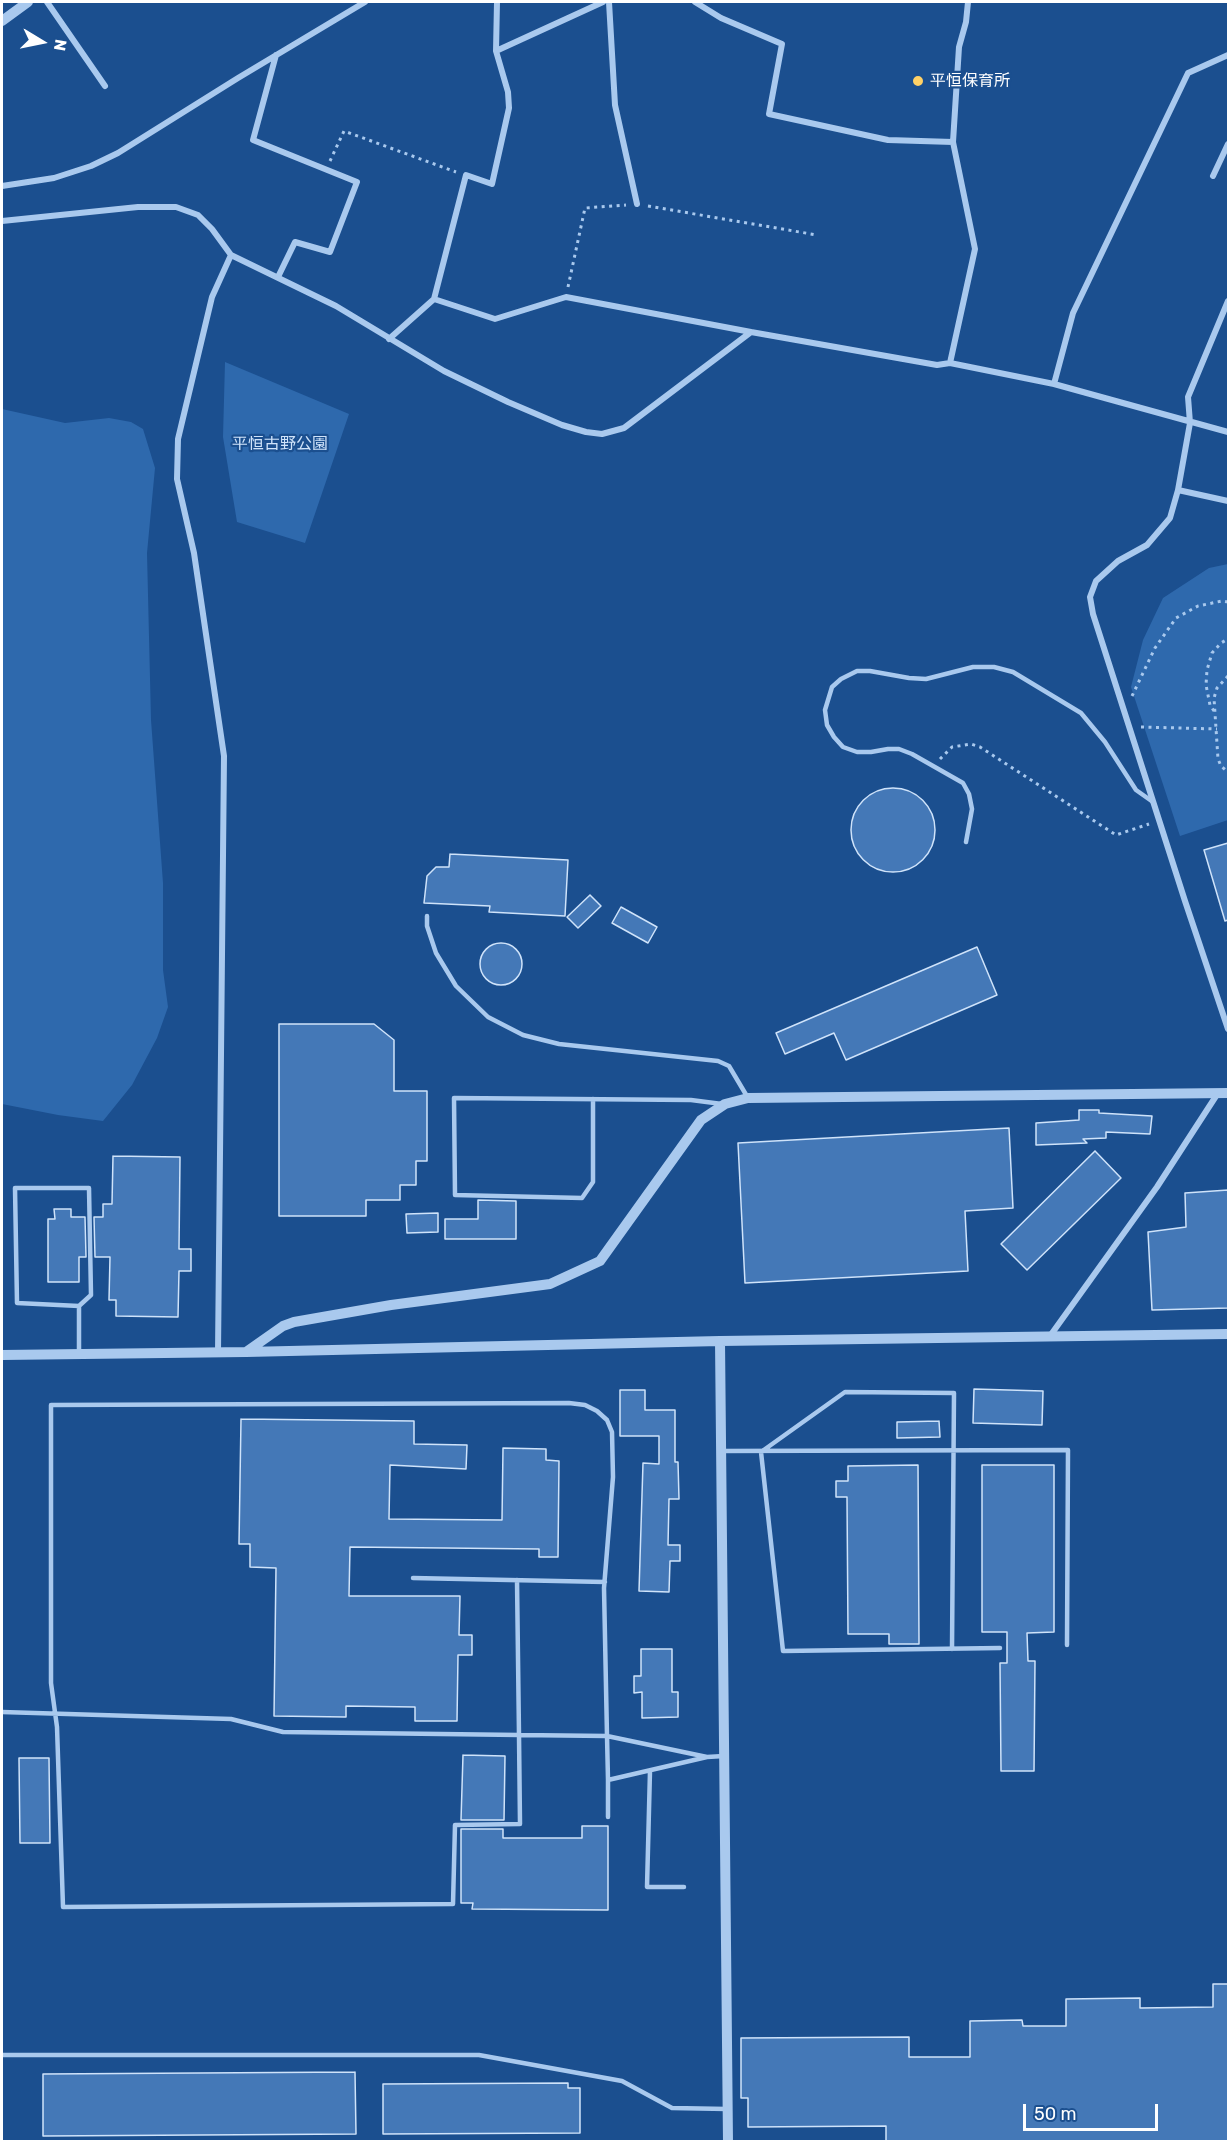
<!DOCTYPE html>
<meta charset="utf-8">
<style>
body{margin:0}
#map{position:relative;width:1230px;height:2143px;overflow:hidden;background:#1b4f8f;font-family:Rubik,sans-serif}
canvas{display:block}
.frame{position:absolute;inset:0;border:3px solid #fff;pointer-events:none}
.north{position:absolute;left:12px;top:12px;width:60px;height:60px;-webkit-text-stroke:4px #1b4f8f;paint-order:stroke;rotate:100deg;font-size:16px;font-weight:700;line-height:24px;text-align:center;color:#fff}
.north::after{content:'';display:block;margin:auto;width:21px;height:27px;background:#fff;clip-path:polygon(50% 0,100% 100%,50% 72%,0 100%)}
.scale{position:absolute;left:1023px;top:2104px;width:135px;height:27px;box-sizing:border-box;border:3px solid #fff;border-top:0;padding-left:8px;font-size:18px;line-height:21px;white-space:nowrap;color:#fff;-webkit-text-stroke:4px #1b4f8f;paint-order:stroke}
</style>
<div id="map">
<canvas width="1230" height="2143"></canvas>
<div class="frame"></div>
<div class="north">N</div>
<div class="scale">50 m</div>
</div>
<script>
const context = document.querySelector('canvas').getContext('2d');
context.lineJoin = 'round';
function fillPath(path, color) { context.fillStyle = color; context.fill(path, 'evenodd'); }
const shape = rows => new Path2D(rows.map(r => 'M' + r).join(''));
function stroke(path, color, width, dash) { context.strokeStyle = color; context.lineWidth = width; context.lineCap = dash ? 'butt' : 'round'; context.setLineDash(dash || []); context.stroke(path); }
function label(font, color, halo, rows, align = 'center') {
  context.font = font + ' Rubik,"Noto Sans JP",sans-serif'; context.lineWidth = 4.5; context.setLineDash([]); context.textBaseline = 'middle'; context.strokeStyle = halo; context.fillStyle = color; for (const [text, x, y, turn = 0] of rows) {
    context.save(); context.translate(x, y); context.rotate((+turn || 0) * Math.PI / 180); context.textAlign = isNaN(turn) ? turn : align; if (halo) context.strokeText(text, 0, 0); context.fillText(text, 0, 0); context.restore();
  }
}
fillPath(shape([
 [225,362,349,414,305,543,237,522,223,437],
 [2,409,65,423,109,418,131,422,143,429,155,468,147,553,151,720,163,883,163,970,168,1007,157,1038,132,1085,103,1121,58,1115,2,1104],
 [1228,564,1228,820,1180,836,1131,687,1143,640,1163,598,1209,568]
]), '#2e69ad');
const building = shape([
 '851 830a42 42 0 1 1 84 0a42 42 0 1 1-84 0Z',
 [1228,843,1228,920,1225,921,1204,850,1228,843],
 [450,854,568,860,565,916,489,912,490,906,424,903,427,876,436,867,449,867,450,854],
 [590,895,601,906,578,928,567,917,590,895],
 [621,907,657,927,648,943,612,923,621,907],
 '480 964a21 21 0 1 1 42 0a21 21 0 1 1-42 0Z',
 [977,947,997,995,846,1060,834,1033,785,1054,776,1033,977,947],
 [279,1024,374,1024,394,1040,394,1091,427,1091,427,1161,416,1161,416,1185,400,1185,400,1200,366,1200,366,1216,279,1216,279,1024],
 [1079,1110,1099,1110,1099,1113,1152,1116,1150,1134,1106,1132,1106,1138,1083,1139,1087,1143,1036,1145,1036,1123,1079,1120,1079,1110],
 [1009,1128,1013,1208,965,1211,968,1271,745,1283,738,1143,1009,1128],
 [1095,1151,1121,1178,1027,1270,1001,1244,1095,1151],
 [113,1156,180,1157,179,1249,191,1249,191,1271,179,1271,178,1317,116,1316,116,1300,109,1300,110,1257,95,1257,94,1217,103,1217,103,1204,112,1204,113,1156],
 [1228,1190,1228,1308,1152,1310,1148,1232,1186,1227,1185,1193,1228,1190],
 [478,1200,516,1201,516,1239,445,1239,445,1219,478,1219,478,1200],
 [54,1209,71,1209,71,1217,85,1217,86,1257,79,1257,79,1282,48,1282,48,1219,55,1219,54,1209],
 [438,1213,438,1232,407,1233,406,1214,438,1213],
 [974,1389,1043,1391,1042,1425,973,1423,974,1389],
 [620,1390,645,1390,645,1410,675,1410,675,1462,678,1462,679,1499,669,1499,668,1545,680,1545,680,1561,670,1561,669,1592,639,1591,643,1463,659,1464,659,1436,620,1436,620,1390],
 [241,1419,414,1421,414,1444,467,1445,466,1469,390,1465,389,1519,502,1520,503,1448,546,1449,546,1460,559,1461,558,1557,539,1557,539,1549,350,1547,349,1596,460,1596,459,1635,472,1635,472,1655,458,1655,457,1721,415,1721,415,1707,346,1706,346,1717,274,1716,276,1568,250,1567,250,1544,239,1544,241,1419],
 [939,1421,940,1437,897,1438,897,1422,939,1421],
 [918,1465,919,1644,889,1644,889,1634,848,1634,847,1497,836,1497,836,1481,848,1481,848,1466,918,1465],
 [982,1465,1054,1465,1054,1632,1027,1633,1028,1661,1035,1661,1034,1771,1001,1771,1000,1663,1007,1663,1007,1632,982,1632,982,1465],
 [641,1649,672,1649,672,1692,678,1692,678,1717,642,1718,642,1692,634,1693,634,1676,641,1676,641,1649],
 [463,1755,505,1756,504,1820,461,1820,463,1755],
 [19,1758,49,1758,50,1843,20,1843,19,1758],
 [582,1826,608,1826,608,1910,472,1909,473,1903,461,1903,461,1829,503,1829,503,1838,582,1838,582,1826],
 [1213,1984,1228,1984,1228,2142,886,2142,886,2126,748,2127,748,2098,741,2098,741,2038,909,2037,909,2057,970,2057,970,2021,1022,2020,1023,2026,1066,2026,1066,1999,1140,1998,1140,2008,1213,2007,1213,1984],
 [355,2072,356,2134,43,2136,43,2074,355,2072],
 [568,2083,568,2088,580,2088,580,2133,383,2134,383,2084,568,2083]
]);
fillPath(building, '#4478b7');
stroke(building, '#cfe3fa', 1.5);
stroke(shape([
 [330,161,344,131,456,172],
 [648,206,817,235],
 [568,287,585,208,626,205],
 [1228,676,1217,688,1214,698,1218,759,1221,766,1228,772],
 [1132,696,1155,648,1176,618,1198,606,1222,601,1228,602],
 [1214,711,1210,705,1206,685,1207,670,1212,653,1221,643,1228,639],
 [1141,727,1217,729],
 [940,759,952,747,971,744,980,747,1116,835,1149,824]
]), '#a9c9ee', 3, [3, 4.5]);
stroke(shape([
 [966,842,972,809,969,794,963,783,912,754,899,749,888,749,871,752,857,752,843,747,834,737,827,725,825,710,832,687,841,679,857,671,870,671,909,678,926,679,973,667,994,667,1013,672,1081,713,1105,742,1136,790,1153,802],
 [427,916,427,926,436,953,456,986,488,1017,523,1035,559,1044,718,1061,729,1066,748,1098],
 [593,1099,593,1182,582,1198,455,1195,454,1098,691,1100,722,1104],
 [79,1306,17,1303,15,1188,89,1188,91,1295,79,1306,79,1353],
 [721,1451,1068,1450,1067,1645],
 [413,1578,605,1582],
 [952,1649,954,1393,845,1392,761,1452,783,1651,1000,1648],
 [2,1712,231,1719,283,1732,519,1735,517,1580],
 [707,1757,608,1780,607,1736,519,1735,520,1824,455,1825,453,1904,63,1907,57,1727,51,1683,51,1405,569,1403,585,1405,597,1411,607,1420,612,1432,613,1477,604,1588,607,1736,707,1757,724,1756],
 [650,1771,647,1887,684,1887],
 [608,1817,608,1780],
 [2,2055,479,2055,622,2081,672,2108,727,2109]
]), '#a9c9ee', 4.5);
stroke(shape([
 [47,2,105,86],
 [497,2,496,51,603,2],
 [609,2,615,105,637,204],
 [695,2,721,18,782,44,769,114,888,140,953,142],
 [496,51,508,92,509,108,492,184,466,175,434,299,495,319,566,297,751,332],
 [276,55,253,140,357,182,330,252,295,242,278,277],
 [1213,176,1228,144],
 [2,186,54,178,91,166,118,153,238,78,365,2],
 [2,221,138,207,176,207,198,215,212,229,231,255,336,306,444,371,508,402,562,425,586,432,602,434,624,428,751,332,937,365,950,363,1054,384,1228,432],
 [1228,301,1188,397,1190,423,1178,490,1170,518,1147,545,1118,561,1096,581,1090,597,1093,614,1185,901,1228,1029],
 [389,339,434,299],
 [950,363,975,249,953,142,959,47,966,22,968,2],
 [1054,384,1073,313,1188,73,1228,55],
 [1178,490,1228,501],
 [1050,1336,1157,1187,1218,1093],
 [218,1352,224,756,194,553,177,479,178,439,212,297,231,255]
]), '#a9c9ee', 6);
stroke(shape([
 [2,21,28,2],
 [720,1341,728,2142],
 [246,1352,283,1326,294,1322,391,1305,550,1284,600,1261,701,1120,725,1104,748,1098,1228,1093],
 [2,1355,246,1352,720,1341,1228,1334]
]), '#a9c9ee', 10);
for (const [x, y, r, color] of [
 [918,81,6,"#ffd166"]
]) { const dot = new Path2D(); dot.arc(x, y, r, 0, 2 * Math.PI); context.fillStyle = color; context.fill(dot); stroke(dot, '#1b4f8f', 2); }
label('16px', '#fff', '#1b4f8f', [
 ["平恒保育所",930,81]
], 'left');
label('16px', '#cfe3fa', '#1b4f8f', [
 ["平恒古野公園",280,444]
]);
</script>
